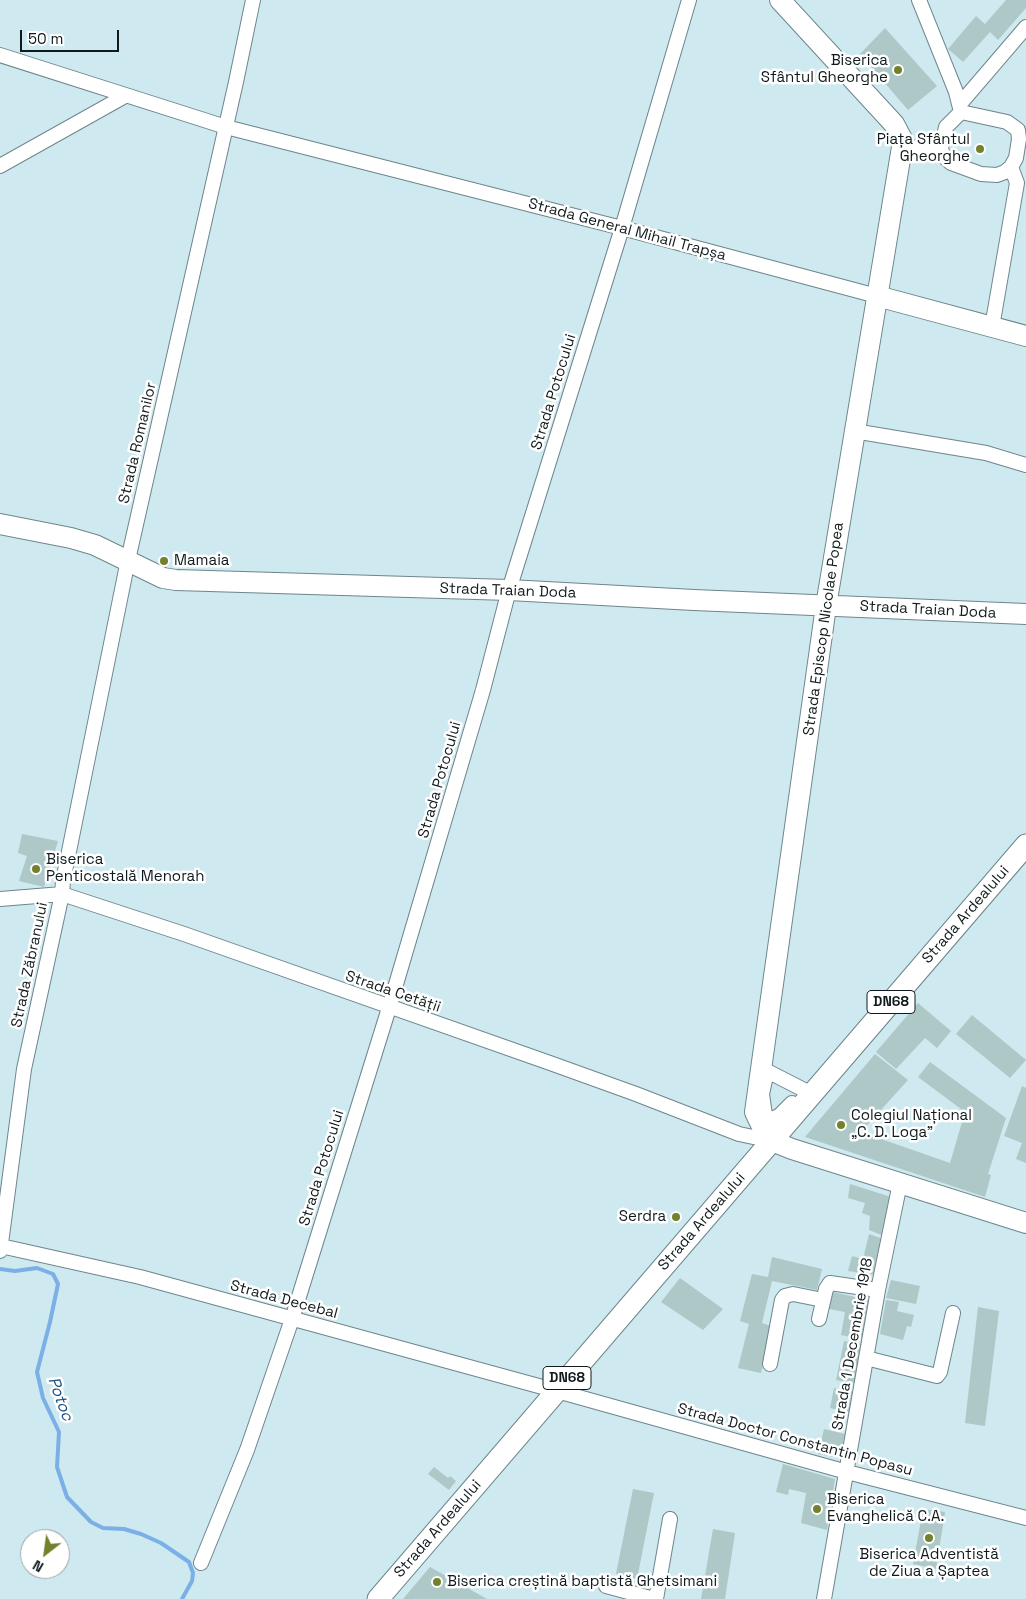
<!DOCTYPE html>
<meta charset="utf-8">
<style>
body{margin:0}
#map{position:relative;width:1026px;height:1599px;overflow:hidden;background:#cee9ef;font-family:"Space Grotesk",sans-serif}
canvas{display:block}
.north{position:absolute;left:20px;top:1529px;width:50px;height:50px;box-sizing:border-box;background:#fff;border:1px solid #9fa3a4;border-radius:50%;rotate:210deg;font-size:14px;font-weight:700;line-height:20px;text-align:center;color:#10191b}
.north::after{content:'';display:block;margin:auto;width:18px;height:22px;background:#73802d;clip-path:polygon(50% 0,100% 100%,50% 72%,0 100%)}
.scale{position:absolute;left:20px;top:30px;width:99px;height:22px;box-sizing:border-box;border:2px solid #10191b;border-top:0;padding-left:6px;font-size:15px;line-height:18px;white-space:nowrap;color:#10191b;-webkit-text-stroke:4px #fff;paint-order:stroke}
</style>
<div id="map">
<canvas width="1026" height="1599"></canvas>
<div class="north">N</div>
<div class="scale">50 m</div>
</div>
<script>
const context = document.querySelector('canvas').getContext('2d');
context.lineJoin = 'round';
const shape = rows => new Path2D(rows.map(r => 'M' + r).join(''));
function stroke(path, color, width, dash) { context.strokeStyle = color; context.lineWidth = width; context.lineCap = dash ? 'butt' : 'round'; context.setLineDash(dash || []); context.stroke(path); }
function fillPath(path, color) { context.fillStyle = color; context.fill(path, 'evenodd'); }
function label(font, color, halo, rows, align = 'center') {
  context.font = font + ' "Space Grotesk",sans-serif'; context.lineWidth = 5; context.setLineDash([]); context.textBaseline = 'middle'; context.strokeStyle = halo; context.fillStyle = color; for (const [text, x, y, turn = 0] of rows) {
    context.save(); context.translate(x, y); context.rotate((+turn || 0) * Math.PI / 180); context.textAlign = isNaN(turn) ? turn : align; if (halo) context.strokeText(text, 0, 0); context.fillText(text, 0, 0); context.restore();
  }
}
stroke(shape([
 [0,1269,15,1271,37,1268,53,1274,58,1284,50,1322,37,1372,43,1398,59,1432,57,1467,67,1497,91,1522,103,1528,124,1529,141,1534,161,1543,189,1562,193,1573,192,1581,182,1599]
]), '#7ab0e6', 4);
fillPath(shape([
 [1006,0,1026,0,1026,8,998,40,990,32,963,62,948,49,976,16,985,24],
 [885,28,937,86,908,110,860,54],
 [22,834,58,841,44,887,19,881,27,856,18,853],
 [918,1003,951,1031,937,1048,925,1038,896,1069,876,1052],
 [972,1015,1026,1060,1010,1078,956,1034],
 [875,1054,908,1080,861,1132,950,1163,965,1112,918,1077,930,1062,1006,1118,988,1174,991,1175,985,1197,805,1137],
 [1022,1086,1026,1088,1026,1163,1016,1159,1022,1143,1004,1136],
 [850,1184,891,1197,884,1236,869,1230,870,1216,862,1213,865,1203,848,1198],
 [869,1234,883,1239,875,1275,848,1271,852,1256,863,1259],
 [772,1257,822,1269,817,1290,772,1281,762,1323,771,1326,761,1373,738,1368,749,1324,740,1321,752,1274,768,1277],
 [680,1278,723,1309,703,1330,661,1302],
 [891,1280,920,1286,916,1304,886,1298],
 [833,1292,873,1301,864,1340,841,1335,845,1312,829,1309],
 [886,1300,899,1302,897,1311,914,1315,911,1327,907,1326,903,1340,880,1334],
 [978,1307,999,1311,985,1426,965,1423],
 [844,1341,862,1344,855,1384,836,1380],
 [834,1388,854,1392,849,1413,830,1408],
 [824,1429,845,1434,839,1458,818,1454],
 [783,1464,835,1479,827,1530,801,1523,806,1493,789,1489,788,1495,776,1492],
 [434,1467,448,1478,450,1476,456,1481,449,1490,428,1474],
 [633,1489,654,1493,637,1579,616,1574],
 [923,1509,945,1512,936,1569,913,1564],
 [713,1529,735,1533,725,1599,701,1599],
 [430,1567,487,1599,403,1599]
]), '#adc8c7');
const street = shape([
 [919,0,956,92,961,112],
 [0,55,226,127,622,228,877,296],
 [960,104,1026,27],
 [961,112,1007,122,1018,130,1019,139,1016,158,1011,167,1005,172,997,175,981,174,951,163,943,156,941,148,946,127,961,112],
 [903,149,941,144],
 [0,166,125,96],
 [992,327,1017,183,1011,167],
 [854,431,986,453,1026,465],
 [0,899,62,894,184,934,550,1063,636,1094,739,1134,772,1141],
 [792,1103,779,1116,771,1119,765,1115,762,1094,767,1071,812,1094],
 [1,1246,140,1277,557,1391,847,1472,1026,1518],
 [0,1251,24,1069,62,894,63,881,128,560,236,82,253,0],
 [819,1319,826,1289,830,1283,878,1290],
 [866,1358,937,1376,940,1372,953,1313],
 [770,1364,782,1300,785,1296,793,1294,823,1300],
 [201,1563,247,1450,292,1319,389,1008,483,690,509,590,622,228,689,0],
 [606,1586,654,1599],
 [656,1599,670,1519],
 [824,1599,878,1290,900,1183]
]);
const secondary = shape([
 [780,0,894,124,903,141,826,606,755,1112,763,1129,772,1141,792,1149,1026,1223],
 [877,296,1026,336],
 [0,524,71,538,95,545,163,578,176,580,509,590,694,600,1026,614]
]);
const primary = shape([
 [378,1599,1026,845]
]);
stroke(street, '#6d868b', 16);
stroke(secondary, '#6d868b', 22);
stroke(primary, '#6d868b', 23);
stroke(street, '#fff', 14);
stroke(secondary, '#fff', 20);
stroke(primary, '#fff', 21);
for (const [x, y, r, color] of [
 [898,70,5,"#73802d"],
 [980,149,5,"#73802d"],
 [164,561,5,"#73802d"],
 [36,869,5,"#73802d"],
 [841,1125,5,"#73802d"],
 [676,1217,5,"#73802d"],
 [817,1509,5,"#73802d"],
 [929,1538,5,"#73802d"],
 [437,1582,5,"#73802d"]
]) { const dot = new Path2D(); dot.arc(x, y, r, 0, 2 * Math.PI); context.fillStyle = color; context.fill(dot); stroke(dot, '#fff', 2); }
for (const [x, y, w] of [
 [891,1002,48],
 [567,1378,48]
]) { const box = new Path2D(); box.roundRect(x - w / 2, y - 11.5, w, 23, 4); context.fillStyle = '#fff'; context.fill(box); stroke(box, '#10191b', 1); }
label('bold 14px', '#10191b', null, [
 ["DN68",891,1002],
 ["DN68",567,1378]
]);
label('15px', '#10191b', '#fff', [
 ["Biserica",888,61,"right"],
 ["Sfântul Gheorghe",888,78,"right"],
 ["Piața Sfântul",970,140,"right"],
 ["Gheorghe",970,157,"right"],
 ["Mamaia",174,561],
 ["Biserica",46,860],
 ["Penticostală Menorah",46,877],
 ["Colegiul Național",851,1116],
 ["„C. D. Loga”",851,1133],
 ["Serdra",666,1217,"right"],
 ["Biserica",827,1500],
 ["Evanghelică C.A.",827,1517],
 ["Biserica Adventistă",929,1555,"center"],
 ["de Ziua a Șaptea",929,1572,"center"],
 ["Biserica creștină baptistă Ghetsimani",447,1582]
], 'left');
label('15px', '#10191b', '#fff', [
 ["Strada General Mihail Trapșa",627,230,15],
 ["Strada Potocului",554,392,-73],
 ["Strada Romanilor",138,443,-77],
 ["Strada Traian Doda",508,591,2],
 ["Strada Traian Doda",928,610,3],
 ["Strada Episcop Nicolae Popea",824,629,-82],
 ["Strada Potocului",440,780,-74],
 ["Strada Ardealului",966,915,-49],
 ["Strada Zăbranului",30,965,-78],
 ["Strada Cetății",393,992,19],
 ["Strada Potocului",322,1168,-73],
 ["Strada Ardealului",702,1222,-49],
 ["Strada Decebal",284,1300,15],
 ["Strada 1 Decembrie 1918",853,1344,-80],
 ["Strada Doctor Constantin Popasu",795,1440,15],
 ["Strada Ardealului",438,1529,-49]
]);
label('italic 16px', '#185184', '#fff', [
 ["Potoc",60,1399,70]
]);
</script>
